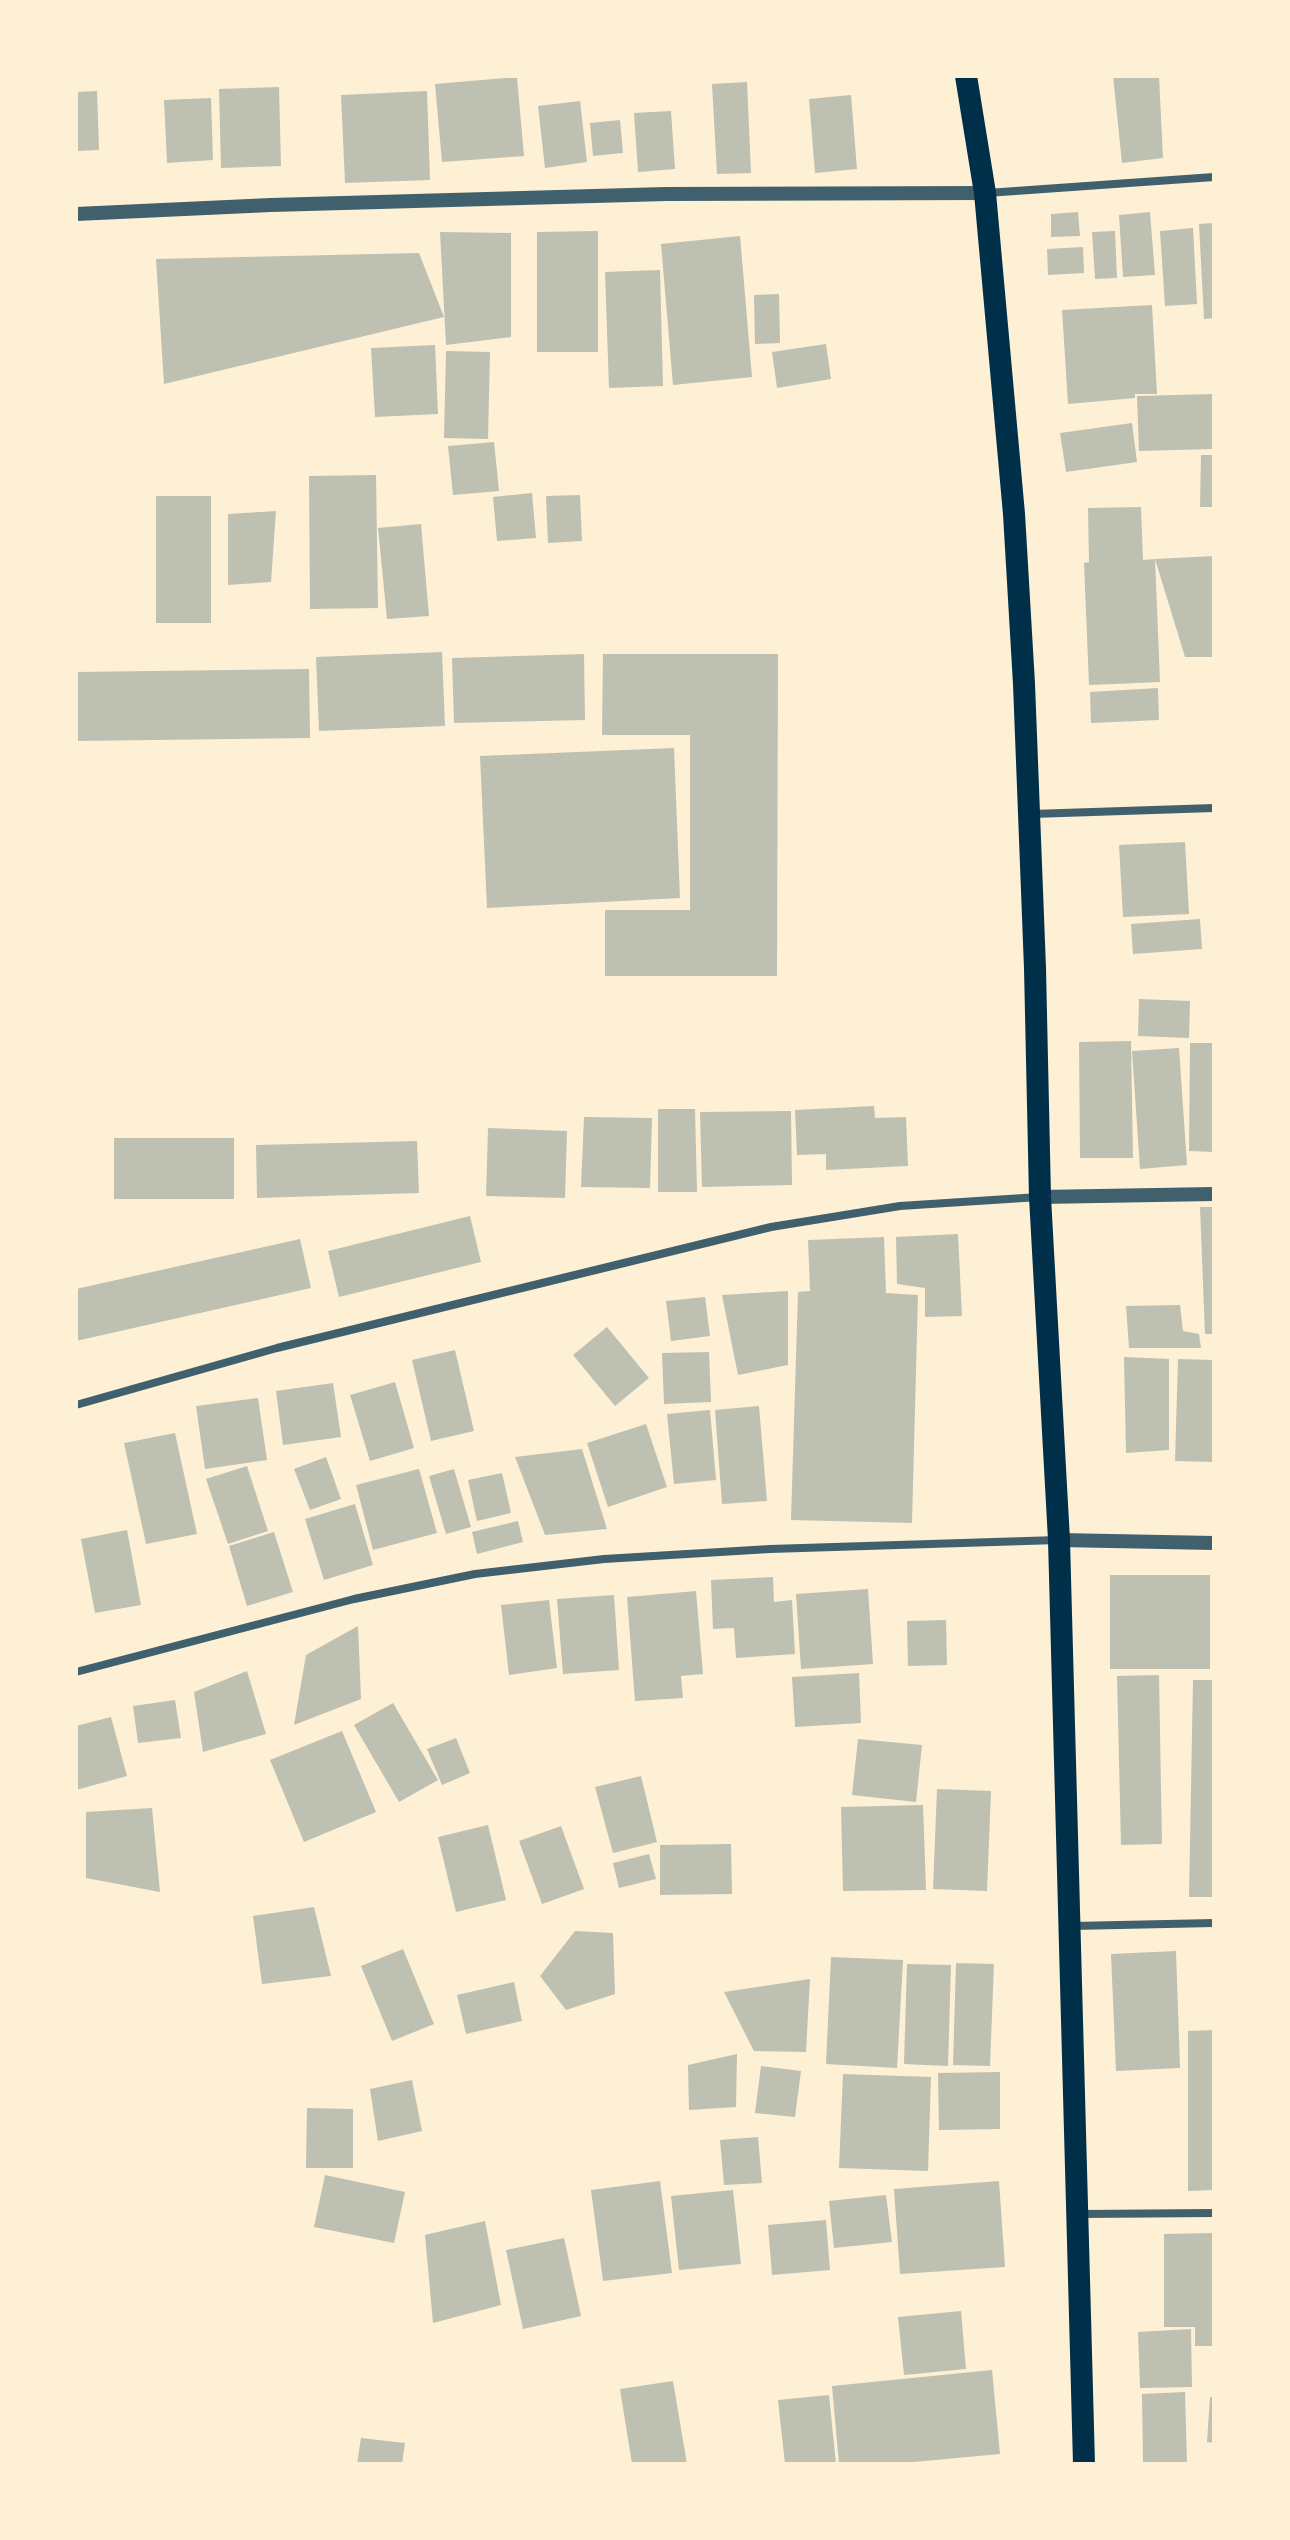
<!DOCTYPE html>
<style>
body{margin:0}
#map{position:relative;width:1290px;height:2540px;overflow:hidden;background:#fdf0d5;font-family:Jost,sans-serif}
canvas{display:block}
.frame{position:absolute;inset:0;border:78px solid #fdf0d5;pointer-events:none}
</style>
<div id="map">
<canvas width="1290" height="2540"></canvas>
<div class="frame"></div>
</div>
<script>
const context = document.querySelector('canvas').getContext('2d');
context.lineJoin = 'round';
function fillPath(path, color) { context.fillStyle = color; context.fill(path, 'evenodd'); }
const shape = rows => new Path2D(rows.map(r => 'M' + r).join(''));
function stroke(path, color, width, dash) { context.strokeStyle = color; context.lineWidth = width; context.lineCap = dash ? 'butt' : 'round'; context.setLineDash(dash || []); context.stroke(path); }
fillPath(shape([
 [1113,76,1159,76,1163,158,1122,163],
 [517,77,524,156,442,162,435,84],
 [747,82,751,173,717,174,712,84],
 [279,87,281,166,221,168,219,89],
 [97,91,99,150,76,151,76,92],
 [427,91,430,180,345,183,341,95],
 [851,95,857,169,815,173,809,99],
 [211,98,213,160,167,163,164,100],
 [580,101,587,162,545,168,538,106],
 [671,111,675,169,638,172,634,113],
 [620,120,623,153,593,156,590,123],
 [1078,212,1080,236,1051,237,1051,214],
 [1150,212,1155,275,1123,277,1119,215],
 [1214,223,1214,318,1204,319,1199,224],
 [1193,228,1197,304,1165,306,1160,231],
 [598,231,598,352,537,352,537,232],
 [1115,231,1117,278,1095,279,1092,232],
 [440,232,511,233,511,337,446,345],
 [740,236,752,377,673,385,661,244],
 [1083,247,1084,273,1048,275,1047,249],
 [419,253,444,317,164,384,156,259],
 [660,270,663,386,609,388,605,272],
 [779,294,780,343,755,344,754,295],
 [1152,305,1157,394,1135,394,1135,398,1068,404,1062,310],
 [826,344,831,379,777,388,772,352],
 [435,345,438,414,375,417,371,348],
 [446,351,490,352,488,439,444,438],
 [1214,394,1214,449,1139,451,1137,396],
 [1132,423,1137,462,1066,472,1060,433],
 [494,442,499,491,453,495,448,446],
 [1201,455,1214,455,1214,507,1200,507],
 [376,475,378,608,310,609,309,476],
 [532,493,536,538,497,541,493,497],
 [580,495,582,541,548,543,546,496],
 [156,496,211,496,211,623,156,623],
 [1141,507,1143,560,1155,559,1160,682,1089,685,1084,563,1089,562,1088,508],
 [276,511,271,582,228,585,228,514],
 [421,524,429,616,387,619,378,528],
 [1214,556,1214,657,1185,657,1155,559],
 [442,652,445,726,319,731,316,657],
 [584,654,585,720,454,723,452,658],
 [603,654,778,654,777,976,605,976,605,910,690,910,690,735,602,735],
 [309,669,310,738,76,741,76,672],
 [1158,688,1159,720,1091,723,1090,692],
 [674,748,680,898,487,908,480,756],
 [1185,842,1189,914,1123,917,1119,845],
 [1200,919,1202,949,1133,954,1131,924],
 [1139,999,1190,1001,1189,1038,1138,1036],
 [1131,1041,1133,1158,1080,1158,1079,1042],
 [1190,1043,1214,1043,1214,1152,1189,1151],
 [1179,1048,1187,1165,1140,1169,1132,1051],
 [874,1106,875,1118,906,1117,908,1166,826,1170,826,1154,797,1155,795,1110],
 [658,1109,695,1109,697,1192,658,1192],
 [791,1111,792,1185,702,1187,700,1112],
 [584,1117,652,1118,650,1188,581,1187],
 [488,1128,567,1131,565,1198,486,1196],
 [114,1138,234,1138,234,1199,114,1199],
 [417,1141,419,1193,257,1198,256,1145],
 [1200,1207,1214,1207,1214,1334,1205,1334],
 [470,1216,481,1262,339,1297,328,1251],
 [958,1234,962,1316,925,1317,925,1288,897,1284,896,1237],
 [884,1237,886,1293,918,1295,912,1523,791,1520,798,1292,810,1291,808,1240],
 [300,1239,311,1288,76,1341,76,1289],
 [788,1291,788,1365,738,1375,722,1295],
 [705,1297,710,1336,671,1341,666,1301],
 [1180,1305,1183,1331,1199,1334,1201,1348,1129,1348,1126,1306],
 [607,1327,649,1378,615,1406,573,1355],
 [455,1350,474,1431,431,1441,412,1360],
 [709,1352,711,1402,664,1404,662,1353],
 [1124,1357,1169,1359,1169,1450,1126,1453],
 [1178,1359,1214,1360,1214,1462,1175,1461],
 [395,1382,414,1448,370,1461,350,1395],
 [333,1383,341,1437,283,1445,276,1391],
 [258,1398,267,1460,205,1469,196,1406],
 [759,1406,767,1501,722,1504,715,1410],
 [710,1410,716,1480,674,1484,667,1414],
 [646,1424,667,1487,608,1507,587,1443],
 [175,1433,197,1534,146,1544,124,1443],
 [582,1449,607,1529,545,1535,515,1457],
 [326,1457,341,1499,310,1510,294,1469],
 [247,1466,268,1531,228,1544,206,1479],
 [419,1469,437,1533,373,1550,356,1485],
 [454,1469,471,1527,446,1534,429,1476],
 [502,1473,511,1513,477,1521,468,1480],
 [355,1504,373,1565,324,1580,305,1519],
 [518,1521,523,1542,477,1554,472,1532],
 [127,1530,141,1605,95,1613,81,1539],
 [274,1532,293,1592,247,1606,229,1546],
 [1110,1575,1210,1575,1210,1669,1110,1669],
 [773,1577,774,1602,792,1600,795,1654,736,1658,734,1628,713,1629,711,1580],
 [868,1589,873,1664,801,1669,796,1594],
 [696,1591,703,1674,681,1676,683,1698,635,1701,627,1597],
 [614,1595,619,1670,563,1674,557,1599],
 [549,1600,557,1668,509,1675,501,1605],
 [946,1620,947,1665,908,1666,907,1621],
 [358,1626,361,1699,294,1725,306,1655],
 [247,1671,266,1734,203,1752,194,1692],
 [859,1673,861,1723,795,1727,792,1677],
 [1159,1675,1162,1844,1121,1845,1117,1676],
 [1193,1680,1214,1680,1214,1897,1189,1897],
 [175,1700,181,1738,138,1743,133,1706],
 [393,1703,438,1780,399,1802,354,1725],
 [111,1717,127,1776,76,1790,76,1726],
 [342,1731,376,1812,304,1842,270,1760],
 [456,1738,470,1773,442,1785,427,1749],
 [858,1739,922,1745,916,1802,852,1795],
 [641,1776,657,1842,613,1853,595,1787],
 [937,1789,991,1791,987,1891,933,1889],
 [923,1805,926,1890,843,1891,841,1807],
 [152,1808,160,1892,86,1878,86,1812],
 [488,1825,506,1900,456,1912,438,1837],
 [561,1826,584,1889,542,1904,519,1841],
 [731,1844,732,1894,660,1895,660,1845],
 [649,1854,656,1879,619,1888,613,1863],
 [314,1907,331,1976,262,1984,253,1916],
 [575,1931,613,1933,615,1994,566,2010,540,1976],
 [403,1949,434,2024,392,2041,361,1966],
 [1176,1951,1180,2068,1116,2071,1111,1954],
 [831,1957,903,1960,897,2068,826,2064],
 [956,1963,994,1964,990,2066,953,2065],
 [907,1964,951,1965,948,2066,904,2064],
 [810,1979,806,2052,754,2051,724,1992],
 [514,1982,522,2021,466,2034,457,1995],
 [1214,2030,1214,2190,1188,2191,1188,2031],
 [737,2054,736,2107,689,2110,688,2065],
 [761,2066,801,2071,795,2117,755,2113],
 [1000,2072,1000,2129,939,2130,938,2073],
 [843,2074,931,2077,928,2171,839,2168],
 [412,2080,422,2131,378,2141,370,2089],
 [307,2108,353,2109,353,2168,306,2168],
 [758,2137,762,2183,724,2185,720,2140],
 [325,2175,405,2192,394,2243,314,2227],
 [660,2181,672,2273,603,2281,591,2190],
 [999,2181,1005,2267,900,2274,894,2189],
 [733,2190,741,2264,679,2270,671,2196],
 [886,2195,892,2242,834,2248,829,2201],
 [826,2220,830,2270,772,2275,768,2225],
 [485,2221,501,2305,433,2323,425,2235],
 [1214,2233,1214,2346,1195,2346,1195,2327,1164,2327,1164,2234],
 [564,2238,581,2316,523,2329,506,2250],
 [961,2311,966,2369,904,2375,898,2317],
 [1191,2329,1192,2387,1140,2388,1138,2332],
 [992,2370,1000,2454,892,2464,839,2464,832,2386],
 [673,2381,687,2464,632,2464,620,2389],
 [1185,2392,1187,2464,1143,2464,1142,2394],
 [829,2395,836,2464,785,2464,778,2400],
 [1210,2397,1214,2397,1214,2443,1207,2442],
 [361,2438,405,2443,402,2464,357,2464]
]), '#bec0b2');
stroke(shape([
 [987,193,1214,177],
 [1032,814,1214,808],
 [76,1405,277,1348,771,1227,900,1206,1039,1197],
 [76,1672,354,1599,475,1574,604,1559,770,1549,1058,1540],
 [1072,1926,1214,1923],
 [1081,2214,1214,2213]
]), '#3f606c', 8);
stroke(shape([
 [76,214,271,205,666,194,985,193],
 [1040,1197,1214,1194],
 [1059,1540,1214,1543]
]), '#3f606c', 14);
stroke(shape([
 [966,76,985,193,1014,514,1024,684,1035,968,1040,1197,1059,1540,1084,2464]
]), '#003049', 22);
</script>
